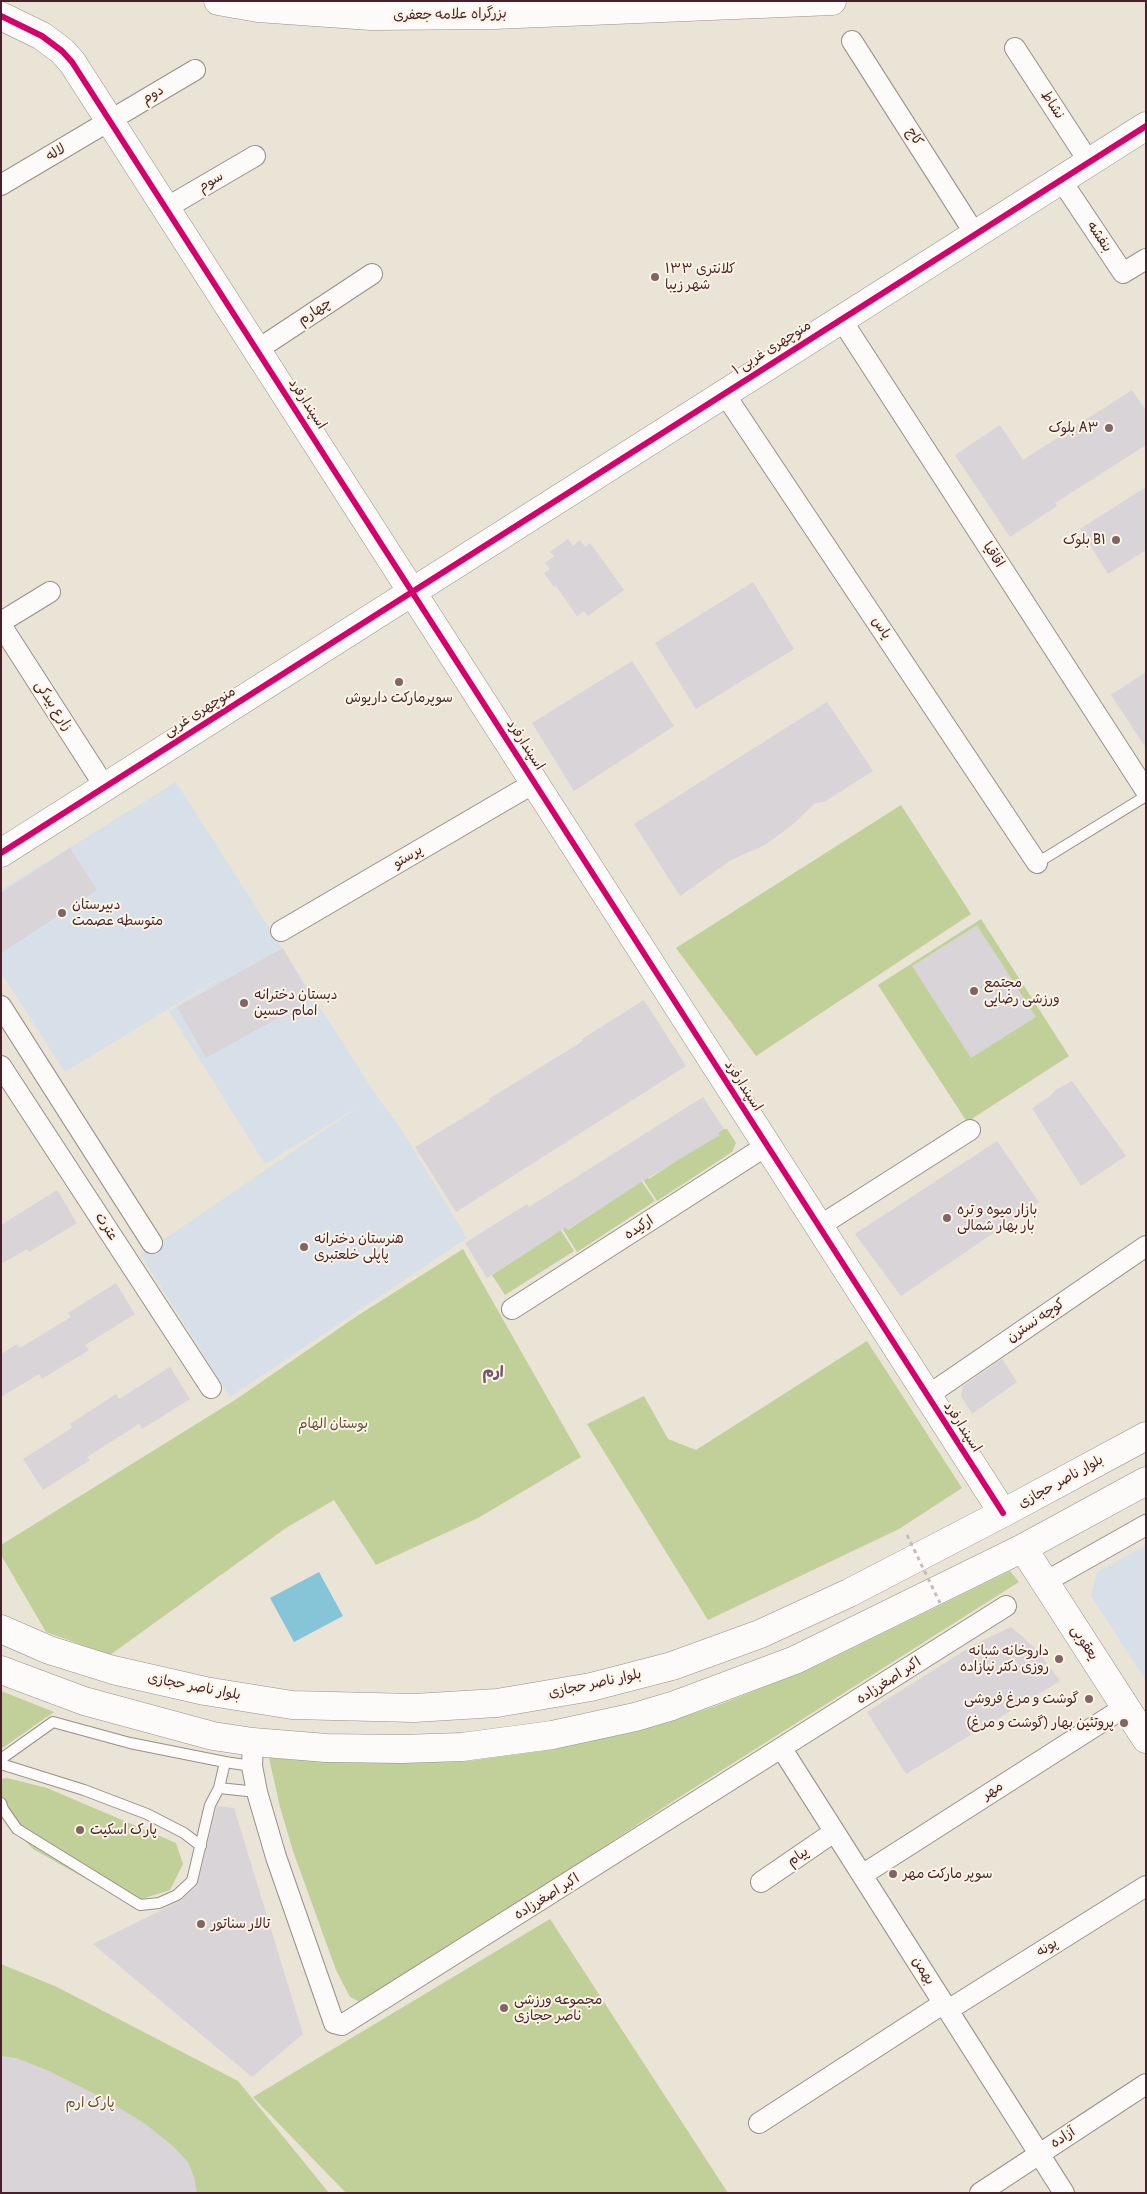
<!DOCTYPE html>
<meta charset="utf-8">
<style>
body{margin:0}
#map{position:relative;width:1147px;height:2194px;overflow:hidden;background:#e9e4d5;font-family:Pangolin,sans-serif}
canvas{display:block}
.frame{position:absolute;inset:0;border:2px solid #4a1f2b;pointer-events:none}
</style>
<div id="map">
<canvas width="1147" height="2194"></canvas>
<div class="frame"></div>
</div>
<script>
const context = document.querySelector('canvas').getContext('2d');
context.lineJoin = 'round';
function fillPath(path, color) { context.fillStyle = color; context.fill(path, 'evenodd'); }
const shape = rows => new Path2D(rows.map(r => 'M' + r).join(''));
function stroke(path, color, width, dash) { context.strokeStyle = color; context.lineWidth = width; context.lineCap = dash ? 'butt' : 'round'; context.setLineDash(dash || []); context.stroke(path); }
function label(font, color, halo, rows, align = 'center') {
  context.font = font + ' Pangolin,"Playpen Sans Arabic",sans-serif'; context.lineWidth = 4; context.setLineDash([]); context.textBaseline = 'middle'; context.strokeStyle = halo; context.fillStyle = color; for (const [text, x, y, turn = 0] of rows) {
    context.save(); context.translate(x, y); context.rotate((+turn || 0) * Math.PI / 180); context.textAlign = isNaN(turn) ? turn : align; if (halo) context.strokeText(text, 0, 0); context.fillText(text, 0, 0); context.restore();
  }
}
fillPath(shape([
 [176,782,376,1095,402,1130,467,1238,230,1397,141,1255,361,1105,265,1164,169,1011,234,969,65,1072,1,973,1,890],
 [1146,1545,1146,1681,1091,1596,1097,1572]
]), '#d7e0e9');
fillPath(shape([
 [901,805,971,914,756,1056,676,948],
 [981,919,1069,1056,967,1122,878,985],
 [724,1129,727,1129,736,1143,732,1152,657,1201,642,1178,646,1175,649,1179],
 [640,1179,655,1201,577,1252,562,1228,565,1226,568,1230,636,1185],
 [553,1228,560,1229,574,1251,505,1295,492,1275,552,1236],
 [463,1249,581,1457,478,1518,376,1565,334,1500,286,1528,110,1655,46,1632,1,1555,1,1545,235,1400,357,1316],
 [867,1341,962,1488,899,1529,708,1620,587,1424,644,1396,668,1439,696,1450],
 [1010,1571,1019,1582,678,1798,364,2004,350,1997,336,1970,293,1851,280,1807,269,1758,388,1763,468,1761,542,1751,642,1730,716,1706,810,1669],
 [1,1691,54,1712,1,1749],
 [7,1778,47,1788,176,1843,183,1864,170,1890,129,1903,33,1849,1,1815,1,1779],
 [550,1919,728,2193,346,2193,253,2097],
 [1,1964,57,1987,238,2081,329,2193,1,2193]
]), '#c0d098');
fillPath(shape([
 [319,1572,343,1616,294,1642,270,1598]
]), '#85c5d7');
fillPath(shape([
 [1132,390,1146,411,1146,445,1055,503,1057,506,1010,537,955,455,1000,425,1023,460],
 [1146,487,1146,550,1108,574,1080,529],
 [568,539,573,546,580,540,585,547,590,543,624,590,588,616,584,611,577,616,556,586,554,587,544,573,550,569,545,563,554,556,550,552],
 [753,582,794,649,696,709,655,643],
 [632,661,674,726,574,791,532,723],
 [1146,672,1146,748,1111,695],
 [827,702,873,771,824,802,815,803,792,825,765,845,731,860,680,896,634,824],
 [70,848,97,890,1,953,1,893],
 [977,925,1036,1017,971,1058,912,966],
 [283,948,312,999,206,1058,177,1007],
 [644,1000,686,1066,456,1212,415,1147,490,1101,489,1099,583,1041,582,1039],
 [1072,1081,1126,1156,1081,1186,1032,1108,1049,1097,1057,1089],
 [703,1097,724,1129,718,1133,720,1135,643,1181,567,1230,566,1227,487,1278,465,1243,527,1204,529,1207],
 [997,1141,1039,1202,901,1296,855,1234],
 [57,1190,77,1223,29,1252,27,1249,1,1264,1,1225],
 [116,1283,135,1314,85,1345,89,1350,71,1361,42,1379,39,1374,1,1397,1,1354,17,1344,20,1348,71,1317,68,1313],
 [1002,1359,1017,1382,972,1414,961,1396,963,1386],
 [170,1367,190,1399,142,1429,139,1424,87,1457,90,1460,43,1490,23,1459,72,1428,70,1424,116,1394,119,1399],
 [1011,1627,1036,1649,1060,1681,906,1774,867,1712,975,1644],
 [217,1806,234,1808,303,2034,252,2077,93,1944,180,1901,197,1886],
 [1,2056,16,2058,47,2070,105,2099,147,2125,174,2147,188,2162,194,2177,197,2193,1,2193]
]), '#d8d4d7');
const lane = shape([
 [1037,863,1146,796],
 [1,1759,53,1722,130,1743,225,1762,219,1788],
 [225,1762,252,1766],
 [1,1764,84,1790,147,1814,184,1833,201,1846],
 [1,1803,3,1809,17,1829,140,1905,159,1903,177,1895,192,1881,210,1805,219,1788,257,1792]
]);
const street = shape([
 [852,41,975,234],
 [1015,48,1089,162],
 [1061,180,1123,273,1146,259],
 [1,185,195,70],
 [166,208,255,156],
 [841,319,1146,791],
 [257,350,372,274],
 [724,393,1037,863],
 [1,622,50,592],
 [1,625,105,787],
 [281,931,534,783],
 [1,1006,152,1243],
 [1,1066,211,1388],
 [818,1227,970,1130],
 [512,1309,766,1146],
 [927,1396,1146,1246],
 [1045,1582,1146,1525],
 [253,1742,252,1766,257,1792,276,1857,334,2023,342,2025,1006,1606],
 [782,1749,1064,2193],
 [862,1875,1125,1707],
 [761,1882,834,1832],
 [948,2010,1146,1886],
 [759,2123,944,2003],
 [980,2193,1146,2084]
]);
const secondary = shape([
 [1,16,42,36,62,51,72,62,1003,1513],
 [1,853,1146,126],
 [1023,1548,1146,1739],
 [1,1629,49,1650,113,1670,205,1691,292,1705,414,1708,497,1703,591,1687,672,1666,760,1634,849,1593,1003,1513,1146,1436],
 [1,1670,84,1701,213,1736,253,1742,326,1748,402,1749,462,1747,552,1735,635,1717,672,1706,795,1660,1023,1548,1146,1481]
]);
const highway = shape([
 [218,1,258,8,371,16,494,15,832,1]
]);
stroke(lane, '#998f89', 12);
stroke(street, '#998f89', 22);
stroke(secondary, '#998f89', 29);
stroke(highway, '#998f89', 29);
stroke(lane, '#fcfbf9', 10);
stroke(street, '#fcfbf9', 20);
stroke(secondary, '#fcfbf9', 28);
stroke(highway, '#fcfbf9', 28);
stroke(shape([
 [907,1535,940,1603]
]), '#c3bdbc', 3, [4, 4]);
stroke(shape([
 [1,16,42,36,62,51,72,62,1003,1513],
 [1,853,1146,126]
]), '#d6006c', 6);
for (const [x, y, r, color] of [
 [655,277,5,"#826466"],
 [1109,428,5,"#826466"],
 [1116,540,5,"#826466"],
 [399,682,5,"#826466"],
 [62,913,5,"#826466"],
 [974,991,5,"#826466"],
 [244,1003,5,"#826466"],
 [947,1218,5,"#826466"],
 [304,1247,5,"#826466"],
 [1059,1659,5,"#826466"],
 [1089,1699,5,"#826466"],
 [1124,1723,5,"#826466"],
 [80,1830,5,"#826466"],
 [893,1874,5,"#826466"],
 [201,1924,5,"#826466"],
 [504,2008,5,"#826466"]
]) { const dot = new Path2D(); dot.arc(x, y, r, 0, 2 * Math.PI); context.fillStyle = color; context.fill(dot); stroke(dot, '#fcf5e5', 2); }
label('14px', '#4a1f2b', '#fcf5e5', [
 ["بزرگراه علامه جعفری",450,15,-1],
 ["دوم",153,95,-31],
 ["نشاط",1052,105,57],
 ["کاج",914,137,58],
 ["لاله",56,153,-30],
 ["سوم",211,182,-30],
 ["بنفشه",1099,237,56],
 ["چهارم",315,312,-33],
 ["منوچهری غربی ۱",772,348,-32],
 ["اسپندارفرد",307,404,57],
 ["اقاقیا",993,555,57],
 ["یاس",881,628,56],
 ["زارع بیدکی",53,706,57],
 ["منوچهری غربی",200,712,-32],
 ["اسپندارفرد",525,745,57],
 ["پرستو",408,857,-30],
 ["اسپندارفرد",743,1086,57],
 ["عترت",106,1227,57],
 ["ارکیده",639,1228,-33],
 ["کوچه نسترن",1036,1321,-34],
 ["اسپندارفرد",962,1427,57],
 ["بلوار ناصر حجازی",1061,1482,-29],
 ["یعقوبی",1084,1643,57],
 ["اکبر اصغرزاده",889,1681,-33],
 ["بلوار ناصر حجازی",595,1684,-12],
 ["بلوار ناصر حجازی",194,1687,11],
 ["مهر",993,1791,-33],
 ["پیام",798,1857,-35],
 ["اکبر اصغرزاده",547,1897,-32],
 ["پونه",1047,1948,-32],
 ["بهمن",923,1971,58],
 ["آزاده",1063,2138,-33]
]);
label('14px', '#4a1f2b', '#fcf5e5', [
 ["کلانتری ۱۳۳",665,269],
 ["شهر زیبا",665,285],
 ["بلوک A۳",1099,428,"right"],
 ["بلوک B۱",1106,540,"right"],
 ["سوپرمارکت داریوش",399,698,"center"],
 ["دبیرستان",72,905],
 ["متوسطه عصمت",72,921],
 ["مجتمع",984,983],
 ["ورزشی رضایی",984,999],
 ["دبستان دخترانه",254,995],
 ["امام حسین",254,1011],
 ["بازار میوه و تره",957,1210],
 ["بار بهار شمالی",957,1226],
 ["هنرستان دخترانه",314,1239],
 ["پاپلی خلعتبری",314,1255],
 ["داروخانه شبانه",1049,1651,"right"],
 ["روزی دکتر نیازاده",1049,1667,"right"],
 ["گوشت و مرغ فروشی",1079,1699,"right"],
 ["پروتئین بهار (گوشت و مرغ)",1114,1723,"right"],
 ["پارک اسکیت",90,1830],
 ["سوپر مارکت مهر",903,1874],
 ["تالار سناتور",211,1924],
 ["مجموعه ورزشی",514,2000],
 ["ناصر حجازی",514,2016]
], 'left');
label('14px', '#644f3d', '#fcf5e5', [
 ["بوستان الهام",333,1424],
 ["پارک ارم",90,2103]
]);
label('bold 15px', '#74536f', '#fcf5e5', [
 ["ارم",493,1373]
]);
</script>
